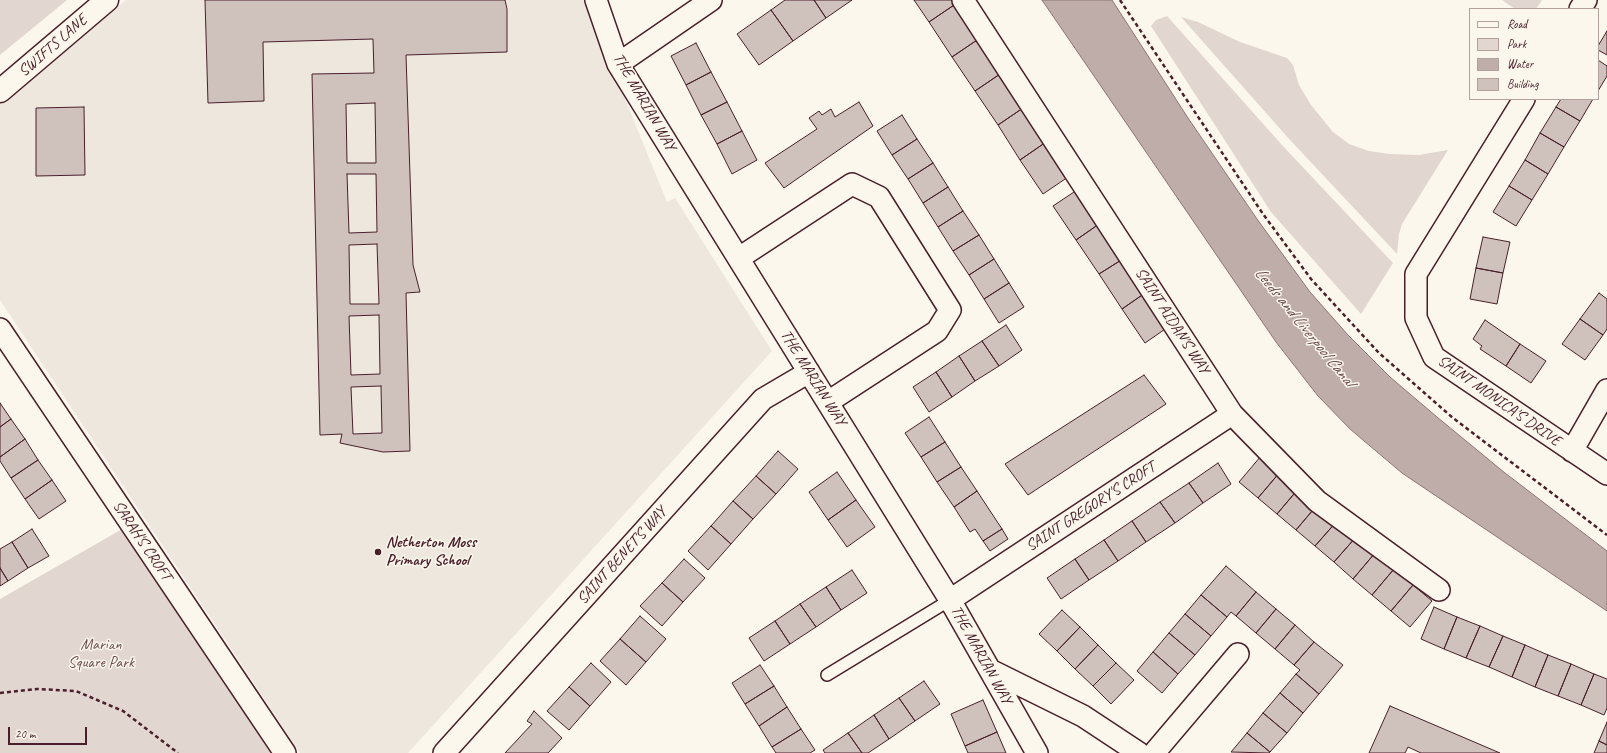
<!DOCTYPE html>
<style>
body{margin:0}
#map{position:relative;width:1607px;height:753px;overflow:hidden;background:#fbf7ec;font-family:Caveat,sans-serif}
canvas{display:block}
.legend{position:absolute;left:1469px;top:8px;width:130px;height:92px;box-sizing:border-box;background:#fbf7ec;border:1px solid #b4a19f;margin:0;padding:5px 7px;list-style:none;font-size:12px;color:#4a1f2b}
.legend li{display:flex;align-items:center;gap:8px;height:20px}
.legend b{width:20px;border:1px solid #b4a19f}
.scale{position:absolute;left:8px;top:727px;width:79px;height:18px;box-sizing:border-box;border:2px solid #4a1f2b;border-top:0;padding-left:5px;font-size:12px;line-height:14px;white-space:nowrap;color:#4a1f2b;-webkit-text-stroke:3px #fbf7ec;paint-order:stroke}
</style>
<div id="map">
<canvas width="1607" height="753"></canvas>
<ul class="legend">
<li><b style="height:5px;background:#fbf7ec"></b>Road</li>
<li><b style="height:11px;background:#e2d7d0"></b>Park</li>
<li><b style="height:11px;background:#bfadaa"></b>Water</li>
<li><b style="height:11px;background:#cfc2bc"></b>Building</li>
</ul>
<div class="scale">20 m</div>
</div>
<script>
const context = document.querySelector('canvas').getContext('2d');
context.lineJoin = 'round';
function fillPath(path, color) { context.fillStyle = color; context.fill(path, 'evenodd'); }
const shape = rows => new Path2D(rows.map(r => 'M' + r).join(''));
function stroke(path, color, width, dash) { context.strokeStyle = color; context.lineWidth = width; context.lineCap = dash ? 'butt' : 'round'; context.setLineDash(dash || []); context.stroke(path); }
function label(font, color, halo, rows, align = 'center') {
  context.font = font + ' Caveat,sans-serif'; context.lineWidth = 3; context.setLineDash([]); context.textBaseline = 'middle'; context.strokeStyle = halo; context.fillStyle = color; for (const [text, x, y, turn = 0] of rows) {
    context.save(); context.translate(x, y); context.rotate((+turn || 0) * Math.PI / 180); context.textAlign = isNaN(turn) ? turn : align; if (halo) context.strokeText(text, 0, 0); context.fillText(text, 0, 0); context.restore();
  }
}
fillPath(shape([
 [126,0,585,0,667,202,675,198,772,351,408,753,300,753,0,300,0,103]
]), '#eee7de');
fillPath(shape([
 [0,0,67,0,0,55],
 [1502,0,1542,0,1536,9,1515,9],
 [1167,16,1282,145,1393,263,1361,314,1271,212,1151,26,1156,20],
 [1181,17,1198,22,1240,42,1287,58,1293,65,1299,85,1311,105,1333,132,1349,144,1369,151,1390,154,1419,155,1448,150,1402,224,1399,234,1397,254,1290,140],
 [131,524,285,753,0,753,0,599]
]), '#e2d7d0');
const water = shape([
 [1042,0,1112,0,1188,118,1257,219,1310,292,1348,335,1390,377,1437,417,1505,473,1607,551,1607,611,1402,473,1350,429,1318,396,1276,342,1042,0]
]);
fillPath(water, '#bfadaa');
stroke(water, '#907477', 1);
const building = shape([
 [205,0,505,0,507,9,507,52,406,55,413,265,420,292,406,293,410,451,383,452,340,443,342,434,320,435,312,74,374,73,373,39,263,42,264,101,208,103,205,0],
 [375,103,376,163,347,163,346,104,375,103],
 [347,174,376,174,377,232,349,233,347,174],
 [377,244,379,304,350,304,349,245,377,244],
 [379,315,380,374,351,375,349,316,379,315],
 [381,386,382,433,353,434,351,387,381,386],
 [785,0,814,0,826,18,793,41,771,10,785,0],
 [814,0,852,0,826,18,814,0],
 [914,0,955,0,957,3,929,22,914,0],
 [957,3,980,38,952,57,929,22,957,3],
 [771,10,793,41,759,65,737,34,771,10],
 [1607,31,1607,55,1598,50,1598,46,1607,31],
 [980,38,1003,72,975,91,952,57,980,38],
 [696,43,711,72,686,85,671,56,696,43],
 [1598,60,1607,66,1607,76,1598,91,1598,60],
 [711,72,727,102,701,115,686,85,711,72],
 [1003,72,1026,106,998,125,975,91,1003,72],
 [1561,99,1593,99,1580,121,1556,107,1561,99],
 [727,102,742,131,717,144,701,115,727,102],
 [859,102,873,126,784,188,765,163,817,129,809,118,819,111,822,115,831,109,835,117,859,102],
 [1026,106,1049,140,1020,160,998,125,1026,106],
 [84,107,85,175,36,176,36,108,84,107],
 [1556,107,1580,121,1564,147,1540,133,1556,107],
 [902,115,917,139,892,155,877,131,902,115],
 [742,131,757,160,732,174,717,144,742,131],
 [1540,133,1564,147,1548,174,1525,160,1540,133],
 [917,139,933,163,908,179,892,155,917,139],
 [1049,140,1071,175,1043,194,1020,160,1049,140],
 [1525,160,1548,174,1532,200,1509,186,1525,160],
 [933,163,948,187,923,203,908,179,933,163],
 [1509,186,1532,200,1516,226,1493,212,1509,186],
 [948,187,963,211,938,227,923,203,948,187],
 [1080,188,1102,222,1076,240,1053,206,1080,188],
 [963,211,979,235,953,251,938,227,963,211],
 [1102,222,1126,257,1099,274,1076,240,1102,222],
 [979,235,994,259,969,275,953,251,979,235],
 [1483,237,1510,242,1503,273,1476,268,1483,237],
 [1126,257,1148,291,1122,309,1099,274,1126,257],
 [994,259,1009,283,984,299,969,275,994,259],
 [1476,268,1503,273,1497,304,1470,299,1476,268],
 [1009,283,1024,307,999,323,984,299,1009,283],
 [1148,291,1171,325,1145,343,1122,309,1148,291],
 [1599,293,1607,299,1607,329,1603,335,1580,319,1599,293],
 [1580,319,1603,335,1585,360,1562,344,1580,319],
 [1485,320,1520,344,1506,366,1480,349,1482,346,1473,339,1485,320],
 [1006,325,1022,350,999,366,982,341,1006,325],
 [982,341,999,366,975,381,959,356,982,341],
 [1520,344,1546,361,1531,383,1506,366,1520,344],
 [959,356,975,381,952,397,936,372,959,356],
 [936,372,952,397,929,412,913,387,936,372],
 [1144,375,1166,404,1028,495,1005,464,1144,375],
 [0,403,11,419,0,427,0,403],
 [929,417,945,442,921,457,905,433,929,417],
 [11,419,25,439,0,457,0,427,11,419],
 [25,439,38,460,11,478,0,461,0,457,25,439],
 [945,442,961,467,937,482,921,457,945,442],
 [778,451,798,469,776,494,756,476,778,451],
 [1261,456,1280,472,1258,498,1239,482,1261,456],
 [38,460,52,480,25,499,11,478,38,460],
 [1218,463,1231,484,1203,503,1189,483,1218,463],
 [961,467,977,491,954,507,937,482,961,467],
 [837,472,856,500,828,520,809,492,837,472],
 [1280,472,1299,488,1277,514,1258,498,1280,472],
 [756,476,776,494,753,519,733,501,756,476],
 [52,480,66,501,39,519,25,499,52,480],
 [1189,483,1203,503,1175,523,1160,502,1189,483],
 [1299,488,1318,504,1296,530,1277,514,1299,488],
 [977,491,1002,529,983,541,975,529,970,532,954,507,977,491],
 [856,500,875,527,847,547,828,520,856,500],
 [733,501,753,519,731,544,711,526,733,501],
 [1160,502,1175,523,1146,542,1132,521,1160,502],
 [1318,504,1337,521,1315,546,1296,530,1318,504],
 [1132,521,1146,542,1118,561,1104,540,1132,521],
 [1337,521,1356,537,1334,562,1315,546,1337,521],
 [711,526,731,544,708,570,688,551,711,526],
 [32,529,49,556,28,568,12,542,32,529],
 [1002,529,1008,539,990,551,983,541,1002,529],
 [1356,537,1375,553,1353,579,1334,562,1356,537],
 [1104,540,1118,561,1089,580,1075,559,1104,540],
 [12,542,28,568,8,581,0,568,0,549,12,542],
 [1375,553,1394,569,1372,595,1353,579,1375,553],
 [684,559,705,578,683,602,662,583,684,559],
 [1075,559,1089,580,1061,599,1047,578,1075,559],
 [1226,566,1256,592,1236,616,1231,612,1227,617,1201,595,1226,566],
 [0,568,8,581,0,586,0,568],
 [1394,569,1413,585,1391,611,1372,595,1394,569],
 [852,570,867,593,841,610,826,587,852,570],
 [662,583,683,602,662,626,640,606,662,583],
 [1413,585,1432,601,1410,627,1391,611,1413,585],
 [826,587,841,610,816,627,800,604,826,587],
 [1256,592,1276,609,1256,633,1236,616,1256,592],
 [1201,595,1227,617,1211,636,1185,614,1201,595],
 [800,604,816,627,790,644,775,621,800,604],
 [1434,607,1457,617,1444,649,1421,639,1434,607],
 [1276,609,1295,625,1275,649,1256,633,1276,609],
 [1062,610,1080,627,1057,651,1039,634,1062,610],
 [1185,614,1211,636,1195,655,1169,633,1185,614],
 [640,616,666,639,646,662,620,639,640,616],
 [1457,617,1480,626,1466,658,1444,649,1457,617],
 [775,621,790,644,764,661,749,638,775,621],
 [1295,625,1314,642,1294,665,1275,649,1295,625],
 [1480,626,1503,636,1489,667,1466,658,1480,626],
 [1080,627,1098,645,1075,669,1057,651,1080,627],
 [1169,633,1195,655,1178,674,1153,652,1169,633],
 [1503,636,1525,645,1512,677,1489,667,1503,636],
 [620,639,646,662,626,685,600,661,620,639],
 [1314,642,1343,665,1319,694,1296,674,1300,670,1294,665,1314,642],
 [1098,645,1116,663,1093,686,1075,669,1098,645],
 [1525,645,1548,655,1535,687,1512,677,1525,645],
 [1153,652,1178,674,1162,693,1137,671,1153,652],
 [1548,655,1571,664,1558,696,1535,687,1548,655],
 [591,663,611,682,590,706,569,687,591,663],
 [1116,663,1134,680,1111,704,1093,686,1116,663],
 [1571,664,1594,674,1581,705,1558,696,1571,664],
 [760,665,774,686,745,704,732,683,760,665],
 [1296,674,1319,694,1303,713,1280,693,1296,674],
 [1594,674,1607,679,1607,708,1604,715,1581,705,1594,674],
 [924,681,940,704,915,721,899,698,924,681],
 [774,686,787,707,759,726,745,704,774,686],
 [569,687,590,706,569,730,547,711,569,687],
 [1280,693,1303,713,1287,733,1263,713,1280,693],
 [899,698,915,721,889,739,874,715,899,698],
 [983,700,997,732,965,746,951,714,983,700],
 [1390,706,1500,753,1421,753,1408,747,1405,753,1369,753,1390,706],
 [787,707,801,729,772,747,759,726,787,707],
 [534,711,562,738,548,753,505,753,532,724,527,721,534,711],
 [1263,713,1287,733,1270,752,1247,733,1263,713],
 [874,715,889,739,868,753,862,753,848,733,874,715],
 [1607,722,1607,745,1599,741,1607,722],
 [801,729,815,750,810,753,776,753,772,747,801,729],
 [997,732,1006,753,968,753,965,746,997,732],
 [848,733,862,753,825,753,823,750,848,733],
 [1247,733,1270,752,1269,753,1231,752,1247,733],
 [1599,741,1607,745,1607,753,1594,753,1599,741]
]);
fillPath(building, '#cfc2bc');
stroke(building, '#4a1f2b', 1);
const lane = shape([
 [827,675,950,600]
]);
const street = shape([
 [596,0,618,64,950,600,1037,753],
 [963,0,1232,414,1317,501,1439,590],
 [1580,9,1586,0],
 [618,64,711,0],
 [1524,99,1416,274,1416,318,1434,357,1607,474],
 [739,258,852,184,879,197,950,310,937,331,828,402],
 [0,329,285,753],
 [1572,451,1607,390],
 [950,600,1232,414],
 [990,670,1083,716,1139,753],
 [444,753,763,399,809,372],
 [1154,753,1238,654]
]);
const secondary = shape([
 [0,91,107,0]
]);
stroke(lane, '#4a1f2b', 14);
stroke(street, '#4a1f2b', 24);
stroke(secondary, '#4a1f2b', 25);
stroke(shape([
 [1120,0,1263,214,1311,279,1379,353,1453,418,1607,535],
 [0,693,37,689,76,691,123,711,178,753]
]), '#4a1f2b', 2.5, [4, 3]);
stroke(lane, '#fbf7ec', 11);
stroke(street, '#fbf7ec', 21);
stroke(secondary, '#fbf7ec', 22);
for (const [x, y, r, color] of [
 [378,552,4,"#4a1f2b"]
]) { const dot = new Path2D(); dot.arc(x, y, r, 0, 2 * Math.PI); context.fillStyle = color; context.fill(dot); stroke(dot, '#fbf7ec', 1.5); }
label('16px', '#4a1f2b', '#fbf7ec', [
 ["SWIFTS LANE",53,46,-41],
 ["THE MARIAN WAY",644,102,60],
 ["SAINT AIDAN'S WAY",1172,321,57],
 ["THE MARIAN WAY",813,378,58],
 ["SAINT MONICA'S DRIVE",1499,401,35],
 ["SAINT GREGORY'S CROFT",1091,507,-33],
 ["SARAH'S CROFT",142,541,56],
 ["SAINT BENET'S WAY",622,556,-48],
 ["THE MARIAN WAY",981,655,61]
]);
label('bold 16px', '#4a1f2b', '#fbf7ec', [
 ["Netherton Moss",386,543],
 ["Primary School",386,561]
], 'left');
label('16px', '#704d54', '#fbf7ec', [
 ["Marian",101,645],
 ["Square Park",101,663]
]);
label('italic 17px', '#6d4a51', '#fbf7ec', [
 ["Leeds and Liverpool Canal",1304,327,51]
]);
</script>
